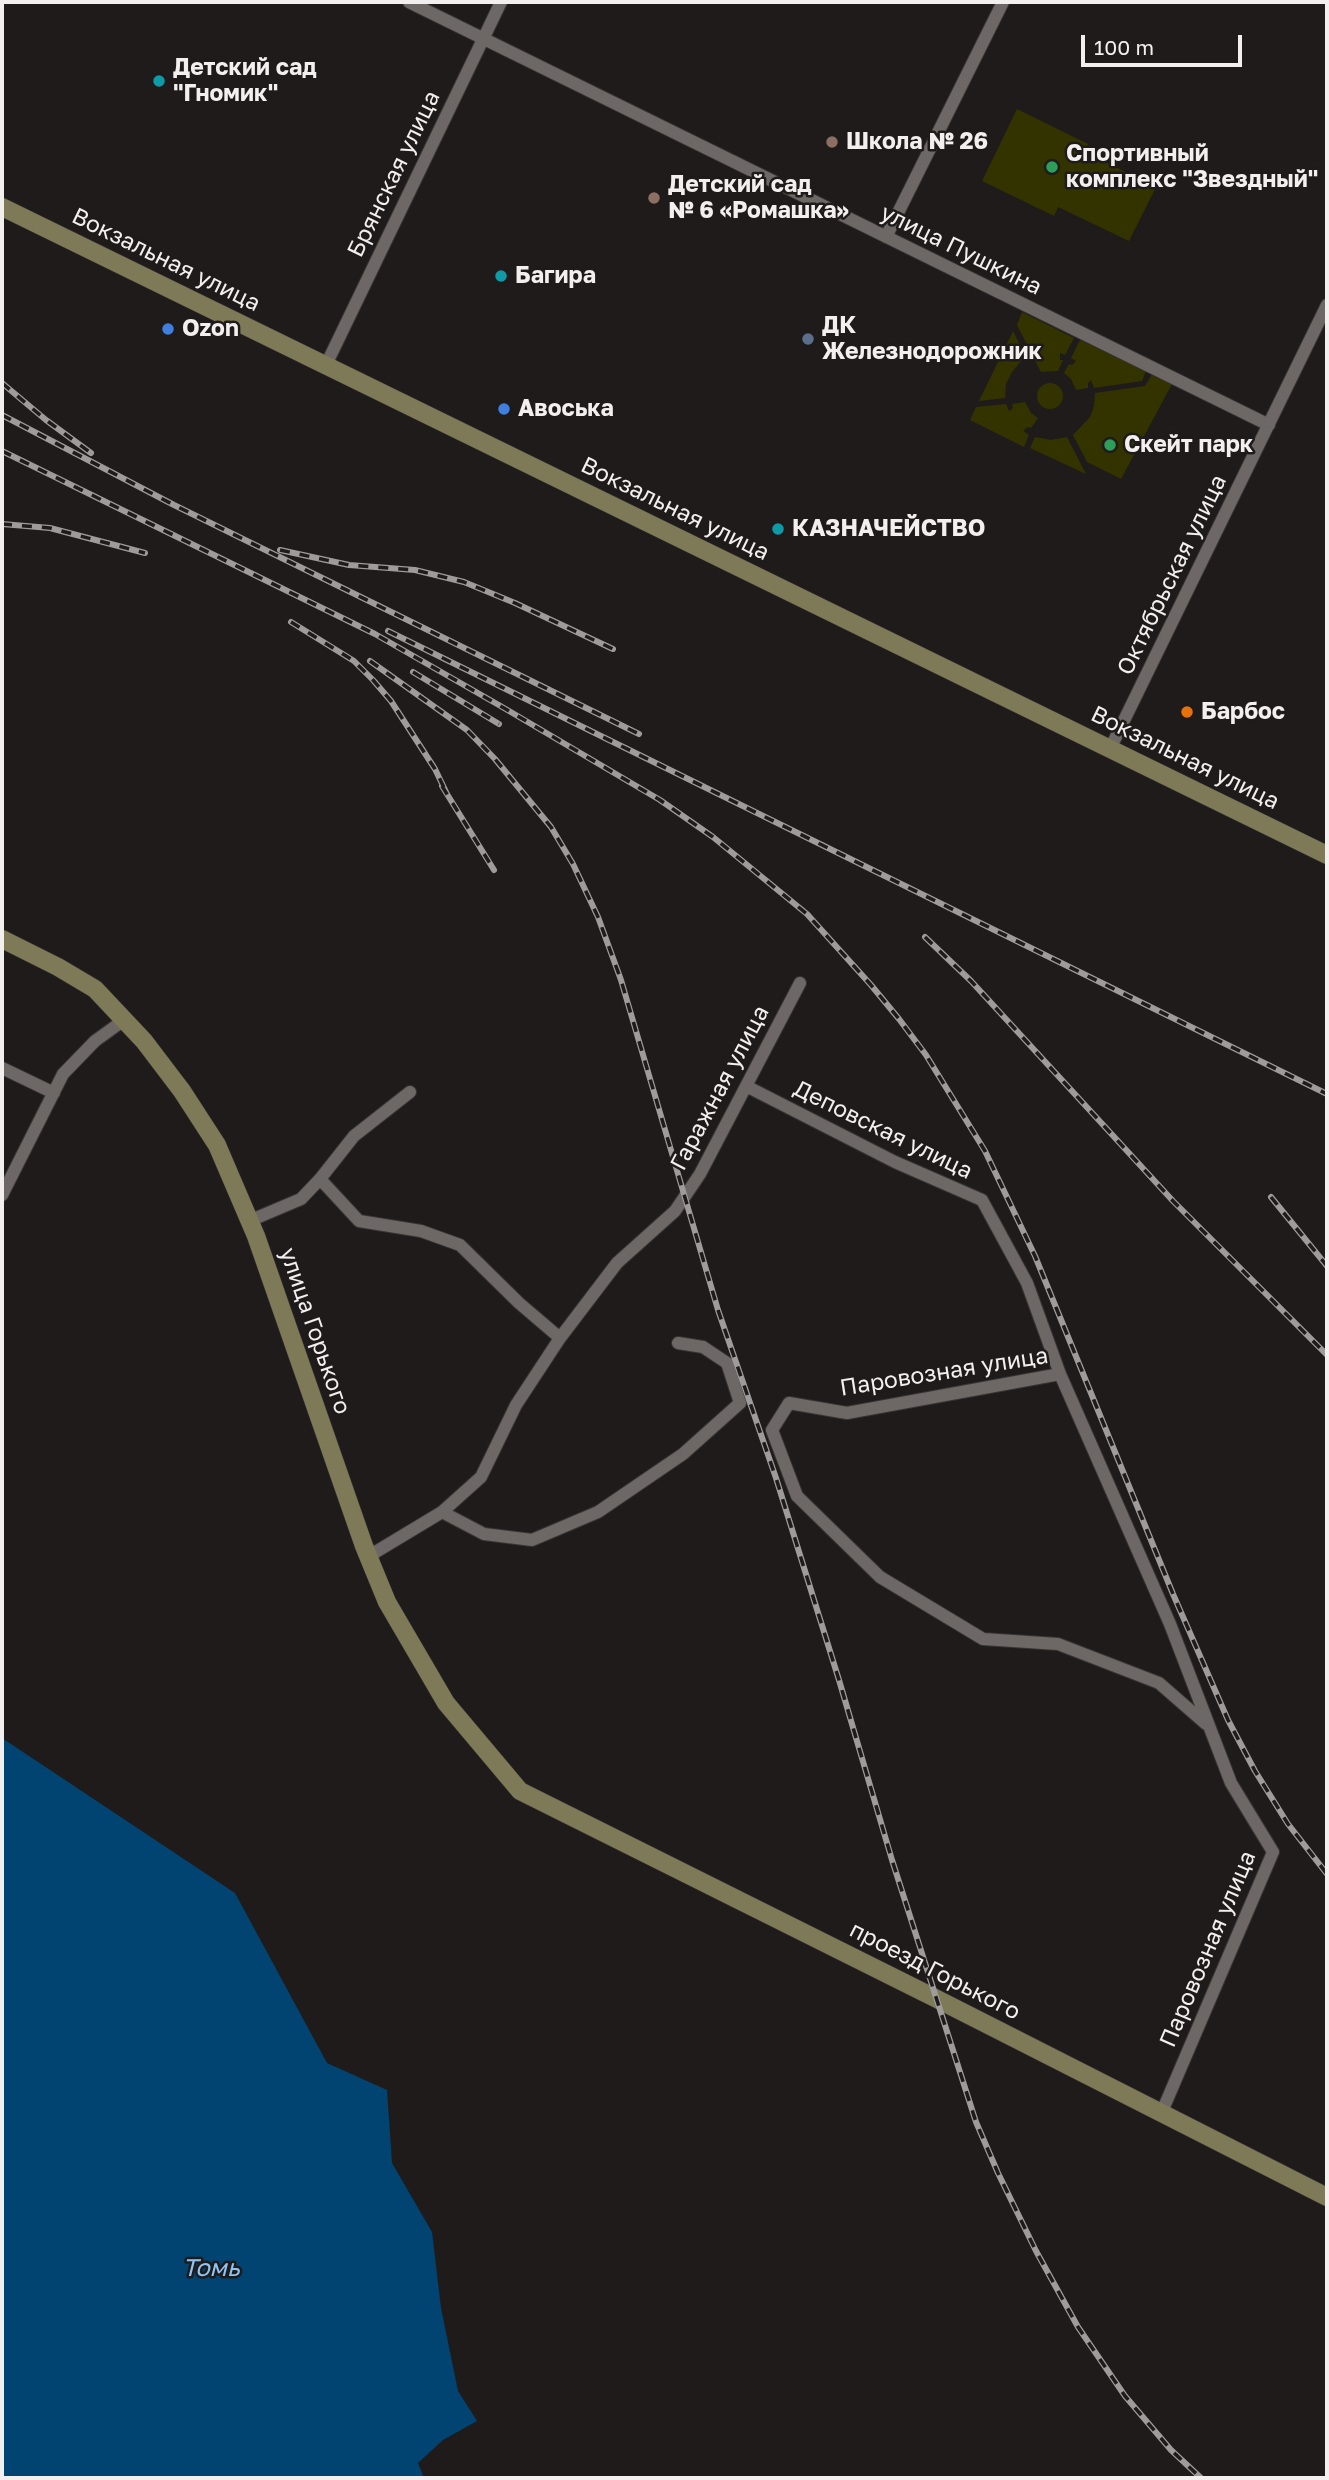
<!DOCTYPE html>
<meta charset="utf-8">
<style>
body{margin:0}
#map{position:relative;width:1329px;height:2480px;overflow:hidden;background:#1f1b1a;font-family:"Golos Text",sans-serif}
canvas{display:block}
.frame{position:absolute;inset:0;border:4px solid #f2efee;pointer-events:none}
.scale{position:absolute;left:1081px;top:35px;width:161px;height:32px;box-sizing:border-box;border:4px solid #f2efee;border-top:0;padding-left:9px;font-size:21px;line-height:24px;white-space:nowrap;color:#f2efee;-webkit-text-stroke:5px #1f1b1a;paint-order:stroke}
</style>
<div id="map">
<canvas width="1329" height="2480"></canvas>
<div class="frame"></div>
<div class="scale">100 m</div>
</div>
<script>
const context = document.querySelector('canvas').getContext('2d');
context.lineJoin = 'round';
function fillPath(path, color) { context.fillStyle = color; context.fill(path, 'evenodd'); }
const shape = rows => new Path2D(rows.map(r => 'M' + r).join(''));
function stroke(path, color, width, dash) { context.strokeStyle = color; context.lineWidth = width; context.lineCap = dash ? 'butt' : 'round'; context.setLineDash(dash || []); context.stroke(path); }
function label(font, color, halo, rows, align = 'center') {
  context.font = font + ' "Golos Text",sans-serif'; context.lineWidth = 5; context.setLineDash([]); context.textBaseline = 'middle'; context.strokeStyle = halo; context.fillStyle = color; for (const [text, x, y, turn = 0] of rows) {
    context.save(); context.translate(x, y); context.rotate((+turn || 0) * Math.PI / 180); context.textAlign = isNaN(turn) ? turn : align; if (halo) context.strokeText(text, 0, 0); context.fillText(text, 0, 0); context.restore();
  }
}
fillPath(shape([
 [1017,109,1088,144,1085,152,1156,187,1129,241,1058,207,1054,216,982,181],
 [1022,312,1074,338,1065,355,1060,353,1060,360,1063,360,1058,371,1041,372,1017,325],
 [1013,331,1027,359,1021,361,1012,372,1006,384,1005,398,979,401],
 [1080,340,1146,371,1142,381,1094,388,1091,380,1088,383,1088,388,1076,390,1071,379,1064,373,1069,364,1072,365,1076,361,1071,358],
 [1152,374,1172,384,1121,479,1087,462,1073,435,1090,417,1094,406,1095,393,1145,386],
 '1037 396a13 13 0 1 1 26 0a13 13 0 1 1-26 0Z',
 [1025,402,1031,413,1038,418,1031,428,1028,427,1023,431,1029,435,1024,447,970,420,976,407,1006,404,1009,411,1013,408,1012,404],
 [1035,437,1051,440,1067,437,1086,474,1030,448]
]), '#330');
fillPath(shape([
 [2,1738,235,1893,327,2063,387,2090,392,2163,432,2232,441,2308,458,2391,477,2421,443,2440,418,2463,424,2478,2,2478]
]), '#014371');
const street = shape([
 [409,2,1269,425],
 [886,237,1003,2],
 [326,365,501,2],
 [1110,749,1327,305],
 [2,1068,54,1093],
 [746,1086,895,1162,982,1200,1027,1283,1060,1374,1170,1624,1231,1783,1273,1852,1164,2107,1158,2112],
 [320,1179,359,1221,421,1231,460,1245,519,1303,560,1338],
 [2,1195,63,1074,95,1041,124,1020],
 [249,1221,301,1199,320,1179,354,1136,410,1092],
 [1060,1374,847,1413,789,1403,772,1430,797,1496,880,1577,983,1639,1058,1644,1159,1683,1206,1724],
 [442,1512,484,1534,532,1540,598,1512,683,1454,740,1403,727,1363,703,1347,678,1343],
 [369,1556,442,1512,481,1477,516,1405,560,1338,617,1263,675,1211,700,1174,800,983]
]);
const secondary = shape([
 [2,207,1327,855],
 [2,939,58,967,95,989,144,1041,182,1091,217,1145,256,1236,364,1546,387,1602,446,1703,520,1791,937,1999,1327,2197]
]);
stroke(street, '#383534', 14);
stroke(secondary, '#383534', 19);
stroke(street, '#6d6866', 12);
stroke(secondary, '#7e7956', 18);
const rail = shape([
 [2,383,46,420,91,453],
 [2,415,174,505,639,734],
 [2,451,375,634,504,708,660,800,713,837,807,914,871,985,899,1019,926,1055,985,1151,1035,1256,1173,1594,1228,1720,1255,1771,1288,1824,1327,1874],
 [2,524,50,528,145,553],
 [280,550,349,565,415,570,464,582,515,603,613,649],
 [291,622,354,661,373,680,391,701,435,769,447,794],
 [388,631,1327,1094],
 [370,661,467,730,495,759,551,827,573,864,598,917,621,980,718,1310,776,1478,839,1680,892,1860,976,2122,998,2173,1036,2251,1078,2327,1125,2396,1171,2450,1201,2478],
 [413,672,499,724],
 [442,786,494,870],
 [925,937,971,981,1173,1201,1327,1355],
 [1271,1197,1327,1266]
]);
stroke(rail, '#9e9b9a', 6);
stroke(rail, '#1f1b1a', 3.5, [10]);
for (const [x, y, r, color] of [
 [159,81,7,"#0f9aa8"],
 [832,142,7,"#8d6e63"],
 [1052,167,7,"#2e9e5b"],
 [654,198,7,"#8d6e63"],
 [501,276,7,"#0f9aa8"],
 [168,329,7,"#3f7fe0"],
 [808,339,7,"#5c6f8a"],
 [504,409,7,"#3f7fe0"],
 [1110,445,7,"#2e9e5b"],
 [778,529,7,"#0f9aa8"],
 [1187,712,7,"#e8710a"]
]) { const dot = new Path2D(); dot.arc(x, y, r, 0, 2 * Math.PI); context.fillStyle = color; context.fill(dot); stroke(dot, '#1f1b1a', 2.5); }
label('bold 23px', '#f2efee', '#1f1b1a', [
 ["Детский сад",173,68],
 ["\"Гномик\"",173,94],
 ["Школа № 26",846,142],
 ["Спортивный",1066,154],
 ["комплекс \"Звездный\"",1066,180],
 ["Детский сад",668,185],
 ["№ 6 «Ромашка»",668,211],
 ["Багира",515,276],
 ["ДК",822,326],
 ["Железнодорожник",822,352],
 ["Ozon",182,329],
 ["Авоська",518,409],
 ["Скейт парк",1124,445],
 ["КАЗНАЧЕЙСТВО",792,529],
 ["Барбос",1201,712]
], 'left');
label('23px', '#f2efee', '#1f1b1a', [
 ["Брянская улица",394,174,-64],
 ["улица Пушкина",961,250,26],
 ["Вокзальная улица",166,260,26],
 ["Вокзальная улица",675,509,26],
 ["Октябрьская улица",1172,575,-64],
 ["Вокзальная улица",1185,758,26],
 ["Гаражная улица",720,1088,-62],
 ["Деповская улица",883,1130,26],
 ["улица Горького",315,1331,71],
 ["Паровозная улица",944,1372,-9],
 ["Паровозная улица",1208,1949,-67],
 ["проезд Горького",935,1971,27]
]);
label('italic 24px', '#8dc4f6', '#1f1b1a', [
 ["Томь",211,2268]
]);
</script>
